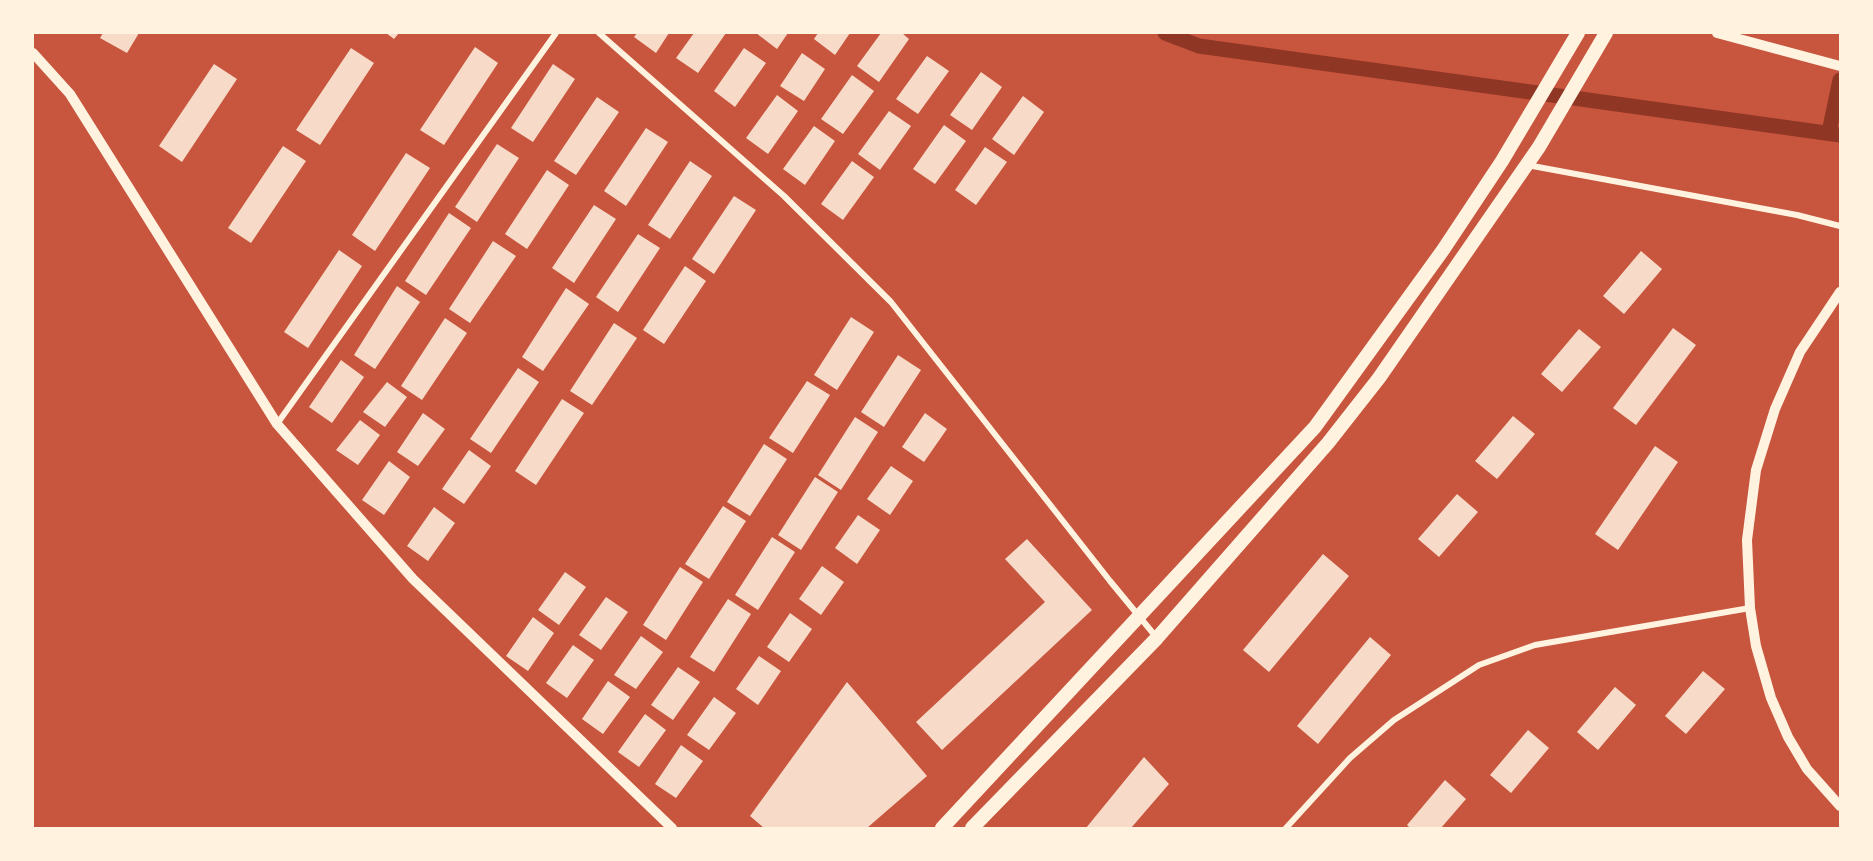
<!DOCTYPE html>
<style>
body{margin:0}
#map{position:relative;width:1873px;height:861px;overflow:hidden;background:#c8553d;font-family:"Golos Text",sans-serif}
canvas{display:block}
.frame{position:absolute;inset:0;border:34px solid #fff3e0;pointer-events:none}
</style>
<div id="map">
<canvas width="1873" height="861"></canvas>
<div class="frame"></div>
</div>
<script>
const context = document.querySelector('canvas').getContext('2d');
context.lineJoin = 'round';
const shape = rows => new Path2D(rows.map(r => 'M' + r).join(''));
function stroke(path, color, width, dash) { context.strokeStyle = color; context.lineWidth = width; context.lineCap = dash ? 'butt' : 'round'; context.setLineDash(dash || []); context.stroke(path); }
function fillPath(path, color) { context.fillStyle = color; context.fill(path, 'evenodd'); }
stroke(shape([
 [1165,33,1199,46,1840,135],
 [1829,132,1840,80]
]), '#8f3625', 15);
fillPath(shape([
 [103,33,139,33,127,53,100,38],
 [386,33,399,33,394,39],
 [637,33,669,33,656,53,634,37],
 [694,33,726,33,698,73,676,58],
 [756,33,788,33,777,49],
 [818,33,850,33,835,55,814,39],
 [881,33,902,33,909,39,879,82,857,66],
 [475,47,498,63,444,145,420,130],
 [351,48,374,63,320,145,296,130],
 [744,48,766,63,735,107,714,91],
 [802,53,825,69,804,101,780,86],
 [927,56,949,71,918,114,896,99],
 [214,64,237,79,182,162,159,146],
 [553,64,575,79,533,142,511,128],
 [981,72,1002,87,972,130,950,115],
 [852,75,874,91,843,134,821,119],
 [777,95,798,111,768,154,746,138],
 [1023,96,1044,112,1014,155,992,139],
 [597,97,619,112,576,175,554,161],
 [889,111,911,126,880,170,858,154],
 [944,125,966,141,935,184,913,169],
 [814,126,835,141,805,185,783,169],
 [646,128,668,142,626,206,604,191],
 [497,144,519,158,477,222,455,207],
 [283,146,306,161,251,243,228,228],
 [985,147,1007,162,976,205,955,190],
 [406,153,430,168,375,251,352,235],
 [690,161,712,176,670,239,648,225],
 [852,161,874,177,843,220,821,204],
 [547,170,569,185,527,249,505,234],
 [734,196,756,210,714,274,692,259],
 [594,205,616,219,574,283,552,268],
 [449,213,471,228,426,295,405,281],
 [638,234,660,248,618,312,596,297],
 [493,241,516,256,470,323,449,309],
 [339,250,362,266,308,348,284,332],
 [1641,251,1662,269,1624,314,1603,296],
 [685,266,706,281,664,344,643,330],
 [397,286,420,302,375,369,354,355],
 [566,288,589,304,543,371,522,357],
 [851,317,874,332,837,390,814,375],
 [445,318,467,333,422,400,401,386],
 [614,323,637,338,592,405,570,391],
 [1673,328,1696,345,1636,425,1613,408],
 [1579,329,1601,347,1562,392,1541,374],
 [898,355,921,370,884,427,861,412],
 [341,360,364,377,332,423,309,407],
 [518,368,539,382,491,453,470,439],
 [807,381,830,395,793,453,769,438],
 [387,382,407,397,385,427,363,412],
 [562,399,584,413,536,485,515,471],
 [423,413,445,429,418,466,397,452],
 [925,413,947,429,924,462,902,447],
 [1513,416,1535,434,1497,479,1475,461],
 [855,417,878,432,841,490,818,475],
 [360,420,380,435,358,465,336,450],
 [764,444,787,459,750,516,727,502],
 [1655,446,1678,462,1618,550,1595,534],
 [469,450,491,466,464,504,442,489],
 [389,461,410,477,384,515,362,500],
 [891,466,913,481,890,515,867,499],
 [815,477,838,492,801,550,778,535],
 [1457,494,1478,512,1439,557,1418,539],
 [723,506,746,521,709,579,685,564],
 [434,507,455,523,428,561,407,546],
 [858,515,880,530,857,564,835,548],
 [772,537,795,552,758,610,735,595],
 [1027,539,1092,610,942,750,916,722,1045,602,1005,559],
 [1323,554,1349,576,1269,672,1243,650],
 [822,566,844,582,821,615,799,599],
 [680,567,703,582,666,640,643,625],
 [565,572,586,587,559,625,538,610],
 [606,597,628,612,601,650,579,635],
 [728,599,751,614,714,672,690,657],
 [790,613,812,629,789,662,767,647],
 [533,617,554,633,528,671,506,656],
 [641,636,663,652,636,689,614,675],
 [1370,637,1391,655,1318,744,1297,726],
 [573,645,594,660,567,698,546,683],
 [759,656,781,671,758,705,736,689],
 [678,667,700,682,673,720,651,705],
 [1703,671,1725,689,1686,734,1665,716],
 [608,681,630,697,603,734,582,719],
 [847,682,927,776,867,828,764,828,750,816],
 [1615,687,1636,705,1598,750,1577,732],
 [714,697,736,713,709,750,687,735],
 [645,714,666,730,639,767,618,752],
 [1528,730,1549,748,1511,793,1490,775],
 [681,745,703,761,676,798,655,784],
 [1144,757,1169,784,1131,828,1086,828],
 [1445,780,1466,799,1441,828,1410,828,1407,825]
]), '#f7dbc8');
stroke(shape([
 [599,33,784,196,891,302,1110,581,1157,638],
 [1527,165,1797,215,1840,226],
 [277,424,556,33],
 [1286,828,1350,758,1394,720,1479,665,1535,645,1750,608]
]), '#fff3e0', 6);
stroke(shape([
 [1717,33,1840,66],
 [33,53,70,94,277,424,413,579,672,828],
 [1840,292,1800,352,1775,409,1756,470,1747,540,1750,608,1756,646,1771,698,1788,737,1807,769,1840,806]
]), '#fff3e0', 10);
stroke(shape([
 [942,828,1315,427,1443,250,1502,161,1578,33],
 [972,828,1157,638,1328,443,1379,378,1539,147,1606,33]
]), '#fff3e0', 14);
</script>
